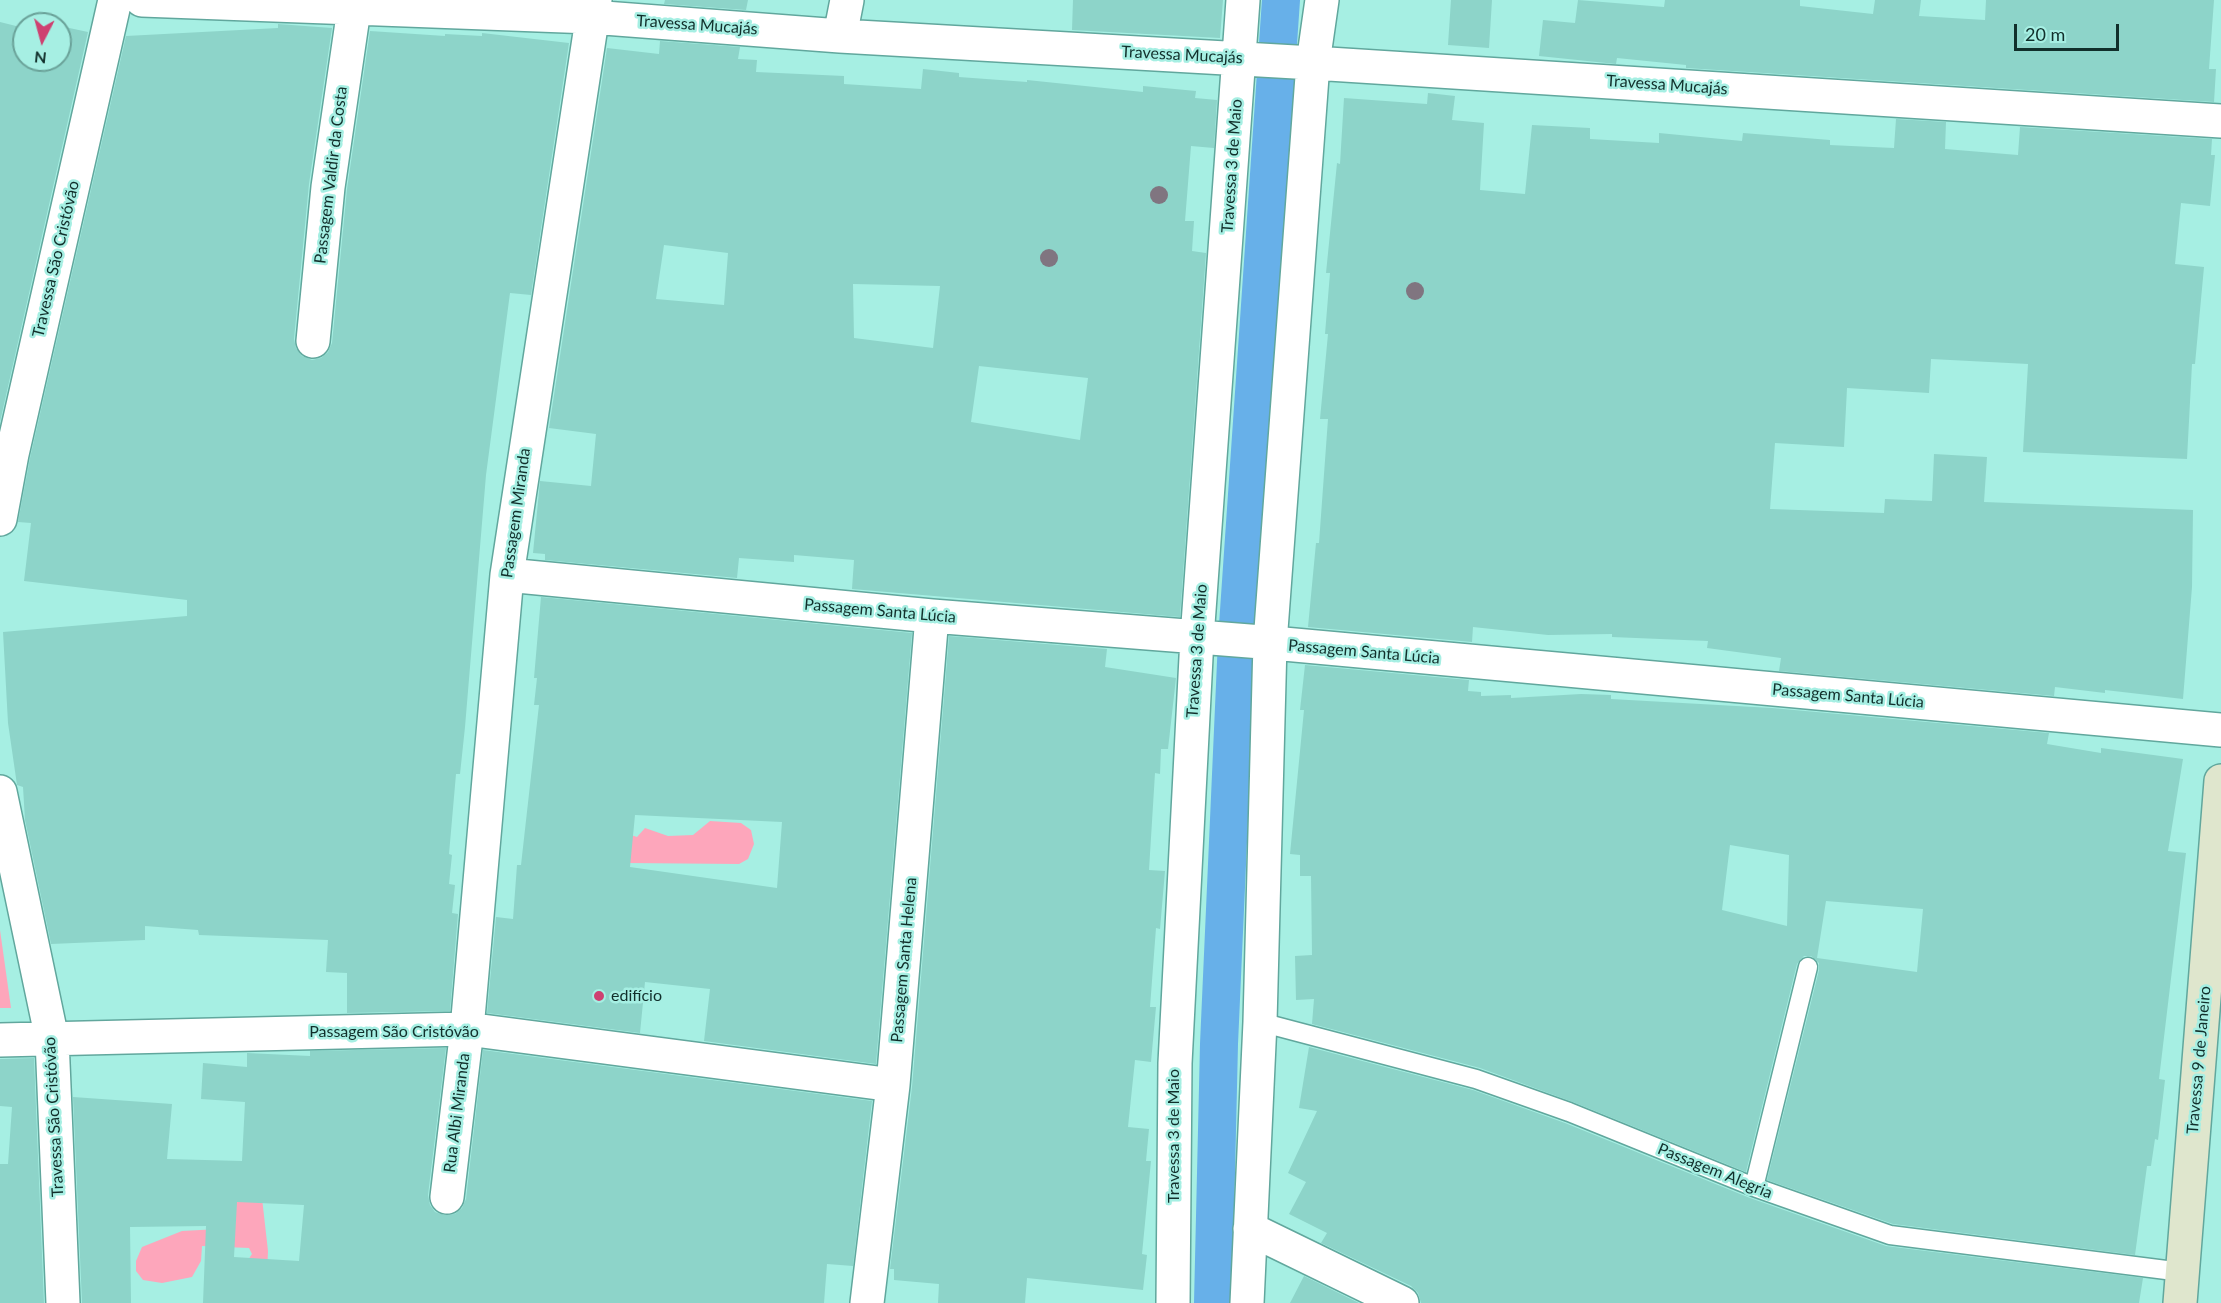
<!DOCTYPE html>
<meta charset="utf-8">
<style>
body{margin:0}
#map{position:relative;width:2221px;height:1303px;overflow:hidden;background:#a6efe3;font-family:Lato,sans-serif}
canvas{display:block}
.north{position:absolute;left:12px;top:12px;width:60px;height:60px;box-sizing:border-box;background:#a6efe3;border:2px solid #6aa299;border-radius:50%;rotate:186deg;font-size:16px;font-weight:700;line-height:24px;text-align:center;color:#112f2b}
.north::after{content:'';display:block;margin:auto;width:21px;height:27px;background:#ce4171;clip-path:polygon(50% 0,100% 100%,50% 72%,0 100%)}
.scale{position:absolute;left:2014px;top:24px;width:105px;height:27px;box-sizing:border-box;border:3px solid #112f2b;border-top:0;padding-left:8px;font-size:18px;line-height:21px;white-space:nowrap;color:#112f2b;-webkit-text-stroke:4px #a6efe3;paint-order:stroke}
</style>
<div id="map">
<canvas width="2221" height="1303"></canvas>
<div class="north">N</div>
<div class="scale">20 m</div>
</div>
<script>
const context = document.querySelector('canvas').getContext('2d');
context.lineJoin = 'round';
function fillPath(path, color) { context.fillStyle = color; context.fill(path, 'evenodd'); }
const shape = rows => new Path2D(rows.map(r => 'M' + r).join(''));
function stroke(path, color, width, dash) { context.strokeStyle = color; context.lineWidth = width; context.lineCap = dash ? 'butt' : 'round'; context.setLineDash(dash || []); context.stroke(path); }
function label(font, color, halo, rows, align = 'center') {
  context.font = font + ' Lato,sans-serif'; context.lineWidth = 5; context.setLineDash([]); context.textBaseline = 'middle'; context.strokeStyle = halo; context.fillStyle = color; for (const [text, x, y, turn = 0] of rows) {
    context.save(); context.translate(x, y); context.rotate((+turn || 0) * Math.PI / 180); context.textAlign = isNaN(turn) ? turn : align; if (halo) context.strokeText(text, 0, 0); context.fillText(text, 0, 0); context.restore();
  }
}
fillPath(shape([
 [710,821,741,823,751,830,754,844,748,859,739,864,626,863,625,833,637,837,645,828,668,836,693,835],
 [0,930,11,1008,0,1008],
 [262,1198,268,1251,267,1272,246,1263,252,1254,249,1248,202,1246,201,1261,192,1277,162,1283,143,1280,136,1271,136,1261,142,1247,182,1231,219,1229,237,1201]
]), '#fda6bb');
stroke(shape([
 [1213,1303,1219,1044,1237,640,1281,0]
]), '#67b0e9', 38);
fillPath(shape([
 [665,0,748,0,746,10,664,4],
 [1073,0,1223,0,1220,38,1072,30],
 [1451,0,1492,0,1489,48,1448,45],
 [1578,0,1664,7,1665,0,1800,0,1800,6,1873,14,1875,0,1921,0,1919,16,1985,20,1986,0,2214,0,2209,69,2216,69,2214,102,1686,68,1686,65,1617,58,1616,64,1539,56,1543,20,1575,23],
 [0,22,24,28,24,60,60,60,60,26,88,32,0,422],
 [278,24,332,28,309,184,294,339,296,348,302,356,312,360,321,358,328,352,332,343,347,189,370,31,445,36,445,34,482,36,482,33,569,43,531,295,510,293,486,475,465,727,460,774,456,774,449,854,452,855,449,884,455,885,452,913,458,914,450,1011,347,1013,347,973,326,972,328,940,199,935,198,930,145,926,145,940,51,944,25,820,23,787,17,785,8,723,3,632,187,616,187,600,24,581,31,523,18,522,30,458,126,36,278,28],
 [660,41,740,47,738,59,757,60,756,72,844,76,844,84,921,89,923,69,959,73,959,77,1027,82,1027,80,1143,92,1143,86,1196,91,1195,98,1217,100,1214,148,1191,146,1185,221,1194,221,1192,251,1206,253,1180,617,852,589,854,560,794,555,794,562,739,558,737,578,545,560,545,554,533,553,540,481,591,486,596,434,549,428,607,48,659,54],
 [664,245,728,253,724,305,656,299],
 [853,284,940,286,933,348,854,338],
 [979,366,1088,378,1080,440,971,422],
 [1428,93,1455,96,1452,120,1484,123,1480,190,1525,194,1532,125,1590,128,1590,139,1659,143,1659,133,1742,141,1743,133,1830,140,1830,145,1894,148,1896,119,1946,122,1945,149,2018,155,2020,127,2212,139,2211,155,2215,155,2210,206,2181,203,2175,264,2204,267,2195,364,2192,364,2187,459,2023,452,2028,364,1931,359,1929,393,1847,388,1844,447,1775,443,1770,509,1884,513,1885,499,1932,501,1934,454,1987,457,1984,502,2193,510,2192,587,2183,699,2105,690,2105,693,2055,687,2054,696,1779,671,1781,658,1707,648,1708,641,1612,637,1612,634,1548,635,1473,627,1472,642,1308,627,1316,543,1319,543,1328,419,1320,419,1328,334,1325,334,1330,273,1326,273,1337,163,1340,164,1344,98,1427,104],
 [541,597,912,633,876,1064,704,1041,710,989,645,982,640,1033,487,1013,496,917,513,919,517,865,521,865,539,705,534,705,537,678,534,678],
 [635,815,782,822,777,888,630,867],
 [949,636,1107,649,1105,667,1176,678,1168,749,1161,749,1160,774,1155,773,1149,870,1165,871,1160,929,1156,928,1150,1007,1156,1007,1151,1062,1135,1060,1128,1127,1149,1129,1146,1161,1151,1161,1142,1254,1147,1255,1143,1290,1027,1278,1025,1303,938,1303,939,1284,894,1280,894,1269,890,1269,912,1087],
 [1305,665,1469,680,1468,691,1481,692,1481,696,1511,695,1511,698,1581,694,1611,695,1611,699,1772,708,2049,733,2047,744,2101,753,2101,748,2183,759,2168,851,2186,853,2159,1079,2165,1080,2158,1140,2155,1139,2151,1166,2147,1166,2135,1255,1893,1224,1767,1180,1819,970,1819,963,1811,956,1804,956,1797,964,1746,1172,1573,1102,1480,1068,1312,1024,1314,999,1296,1000,1295,956,1312,955,1311,876,1300,876,1300,855,1290,854,1304,710,1300,710],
 [1730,845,1789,855,1787,926,1722,910],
 [1826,901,1923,909,1917,972,1817,958],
 [1309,1047,1473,1090,1565,1123,1750,1198,1886,1246,2143,1278,2139,1303,1421,1303,1418,1293,1411,1286,1321,1243,1327,1233,1289,1214,1306,1182,1288,1173,1317,1111,1299,1108],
 [446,1048,428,1195,430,1205,435,1212,444,1215,455,1214,462,1208,466,1199,483,1050,872,1101,853,1266,827,1264,824,1303,203,1303,206,1226,130,1227,131,1303,82,1303,73,1097,172,1104,167,1159,242,1161,245,1102,201,1099,203,1063,247,1067,247,1053,310,1056,310,1051],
 [237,1202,304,1205,299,1261,234,1257],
 [34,1058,44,1303,0,1303,0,1164,8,1164,12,1107,0,1106,0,1059],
 [1304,1276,1359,1303,1290,1303]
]), '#8dd4c9');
const lane = shape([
 [1260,1022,1476,1079,1569,1112,1754,1187,1890,1235,2182,1272],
 [1754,1187,1808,967]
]);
const street = shape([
 [142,0,591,17,840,36,1313,63,2221,121],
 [840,36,847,0],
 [313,341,328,187,354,9],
 [0,519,12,454,115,0],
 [507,575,932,616,1262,642,2221,730],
 [0,792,52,1039,63,1303],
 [0,1040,467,1029,893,1085],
 [447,1197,467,1029,507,575,595,0],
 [1250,1229,1402,1303],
 [867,1303,893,1085,932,616],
 [1173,1303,1175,1063,1197,638,1243,0],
 [1247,1303,1260,1022,1270,643,1313,63,1322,0]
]);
const secondary = shape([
 [2180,1303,2221,781]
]);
stroke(lane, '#61a79d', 21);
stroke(street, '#61a79d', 36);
stroke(secondary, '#61a79d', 36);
stroke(lane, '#fff', 18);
stroke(street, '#fff', 33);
stroke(secondary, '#dfe6cd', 33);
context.fillStyle = '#807580';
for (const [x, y] of [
 [1159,195],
 [1049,258],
 [1415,291]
]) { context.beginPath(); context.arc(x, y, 9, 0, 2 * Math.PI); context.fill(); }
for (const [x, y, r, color] of [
 [599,996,6,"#ce4171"]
]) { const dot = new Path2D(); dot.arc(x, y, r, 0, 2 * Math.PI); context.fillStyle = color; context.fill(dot); stroke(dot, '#a6efe3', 2); }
label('16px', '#112f2b', '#a6efe3', [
 ["Travessa Mucajás",697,25,4],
 ["Travessa Mucajás",1182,55,3],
 ["Travessa Mucajás",1667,85,4],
 ["Travessa 3 de Maio",1232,166,-86],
 ["Passagem Valdir da Costa",331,175,-83],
 ["Travessa São Cristóvão",56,259,-77],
 ["Passagem Miranda",516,513,-82],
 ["Passagem Santa Lúcia",880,611,5],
 ["Travessa 3 de Maio",1197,651,-86],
 ["Passagem Santa Lúcia",1364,652,5],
 ["Passagem Santa Lúcia",1848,696,5],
 ["Passagem Santa Helena",904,960,-85],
 ["Passagem São Cristóvão",394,1032],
 ["Travessa 9 de Janeiro",2199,1060,-85],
 ["Rua Albi Miranda",457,1113,-83],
 ["Travessa São Cristóvão",54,1117,-93],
 ["Travessa 3 de Maio",1174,1136,-90],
 ["Passagem Alegria",1715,1171,22]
]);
label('16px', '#112f2b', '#a6efe3', [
 ["edifício",611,996]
], 'left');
</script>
